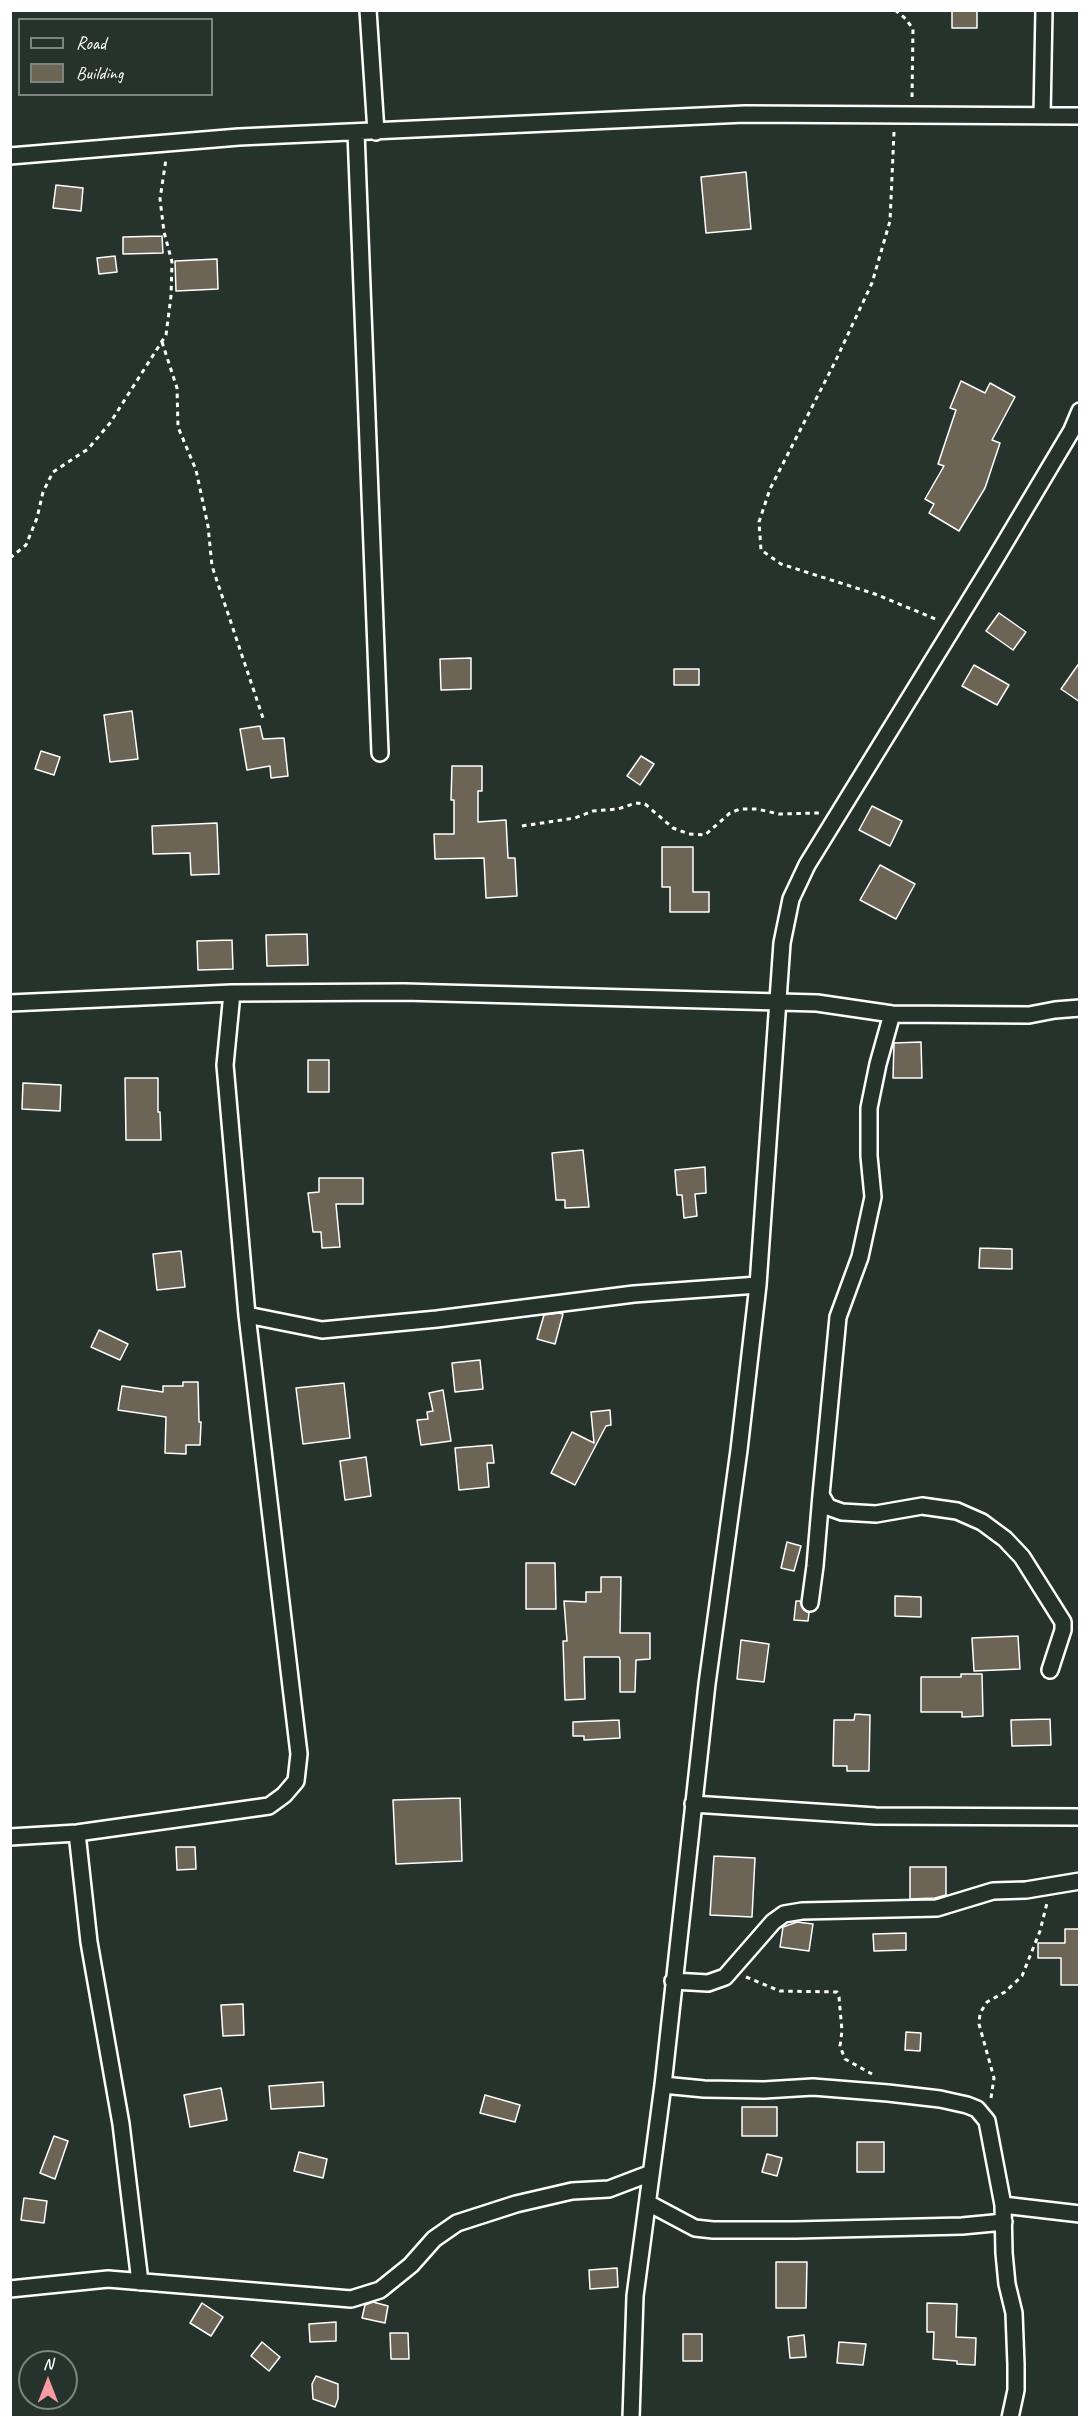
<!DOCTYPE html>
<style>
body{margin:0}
#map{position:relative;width:1090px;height:2428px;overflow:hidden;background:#26332d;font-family:Caveat,sans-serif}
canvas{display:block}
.frame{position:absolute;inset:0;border:12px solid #fff;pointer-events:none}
.legend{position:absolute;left:18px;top:18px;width:195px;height:78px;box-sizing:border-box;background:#26332d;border:2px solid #7d8581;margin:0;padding:8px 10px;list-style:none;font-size:18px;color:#fff}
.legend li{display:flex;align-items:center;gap:12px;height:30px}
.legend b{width:30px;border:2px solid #7d8581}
.north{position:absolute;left:18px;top:2350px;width:60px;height:60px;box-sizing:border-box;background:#26332d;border:2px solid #7d8581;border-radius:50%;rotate:0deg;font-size:16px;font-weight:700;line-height:24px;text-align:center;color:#fff}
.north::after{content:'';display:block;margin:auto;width:21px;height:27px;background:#ff9aa2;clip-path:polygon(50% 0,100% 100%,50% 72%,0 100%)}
</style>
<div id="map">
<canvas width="1090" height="2428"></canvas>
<div class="frame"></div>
<ul class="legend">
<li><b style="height:8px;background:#26332d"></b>Road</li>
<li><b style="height:16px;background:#6c6454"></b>Building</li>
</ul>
<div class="north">N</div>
</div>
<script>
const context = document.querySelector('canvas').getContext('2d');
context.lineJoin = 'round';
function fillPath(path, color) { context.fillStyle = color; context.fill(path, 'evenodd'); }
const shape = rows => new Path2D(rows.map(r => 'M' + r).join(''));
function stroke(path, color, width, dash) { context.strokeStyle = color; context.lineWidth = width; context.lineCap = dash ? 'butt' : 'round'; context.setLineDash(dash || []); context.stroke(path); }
const building = shape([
 [952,10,977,10,977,28,952,28,952,10],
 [746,172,751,229,706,233,701,177,746,172],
 [56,185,83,188,81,211,53,208,56,185],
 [162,236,163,253,123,254,123,237,162,236],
 [115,256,117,272,99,274,97,258,115,256],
 [217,259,218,289,176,291,175,261,217,259],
 [961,381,985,393,990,383,1015,397,992,440,1000,443,985,488,959,531,929,513,934,504,925,499,944,466,938,464,956,410,950,408,961,381],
 [999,613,1026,632,1013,650,986,631,999,613],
 [471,658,471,689,441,690,440,659,471,658],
 [1080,662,1080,702,1061,689,1080,662],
 [974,665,1009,685,997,705,962,686,974,665],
 [674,669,699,669,699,685,674,685,674,669],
 [132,711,138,759,110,762,104,715,132,711],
 [260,726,263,739,284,738,288,776,271,778,270,766,247,770,240,729,260,726],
 [41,751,60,757,54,775,35,769,41,751],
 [641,756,654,764,640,785,627,776,641,756],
 [452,766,482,766,482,791,478,791,478,822,506,820,508,858,515,858,517,896,486,898,484,858,435,859,434,834,454,834,454,800,451,800,452,766],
 [872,806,902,821,890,846,859,830,872,806],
 [217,823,219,874,191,875,190,853,153,854,152,826,217,823],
 [662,847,693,847,693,892,709,892,709,912,670,912,670,887,662,887,662,847],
 [880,865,915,884,896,919,860,900,880,865],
 [307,934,308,965,267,966,266,935,307,934],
 [232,940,233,969,198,970,197,941,232,940],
 [921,1042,922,1078,893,1078,894,1043,921,1042],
 [308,1060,329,1060,329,1092,308,1092,308,1060],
 [125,1078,158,1078,158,1112,160,1112,161,1140,126,1140,125,1078],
 [23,1083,61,1085,60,1111,22,1109,23,1083],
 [583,1150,589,1207,565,1208,565,1200,556,1200,552,1153,583,1150],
 [705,1167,706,1193,695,1194,697,1216,684,1218,682,1195,677,1195,675,1170,705,1167],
 [319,1178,363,1178,363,1204,336,1204,340,1247,322,1248,321,1232,313,1232,308,1193,319,1192,319,1178],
 [980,1248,1012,1249,1012,1269,979,1268,980,1248],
 [181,1251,185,1287,157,1290,153,1254,181,1251],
 [559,1313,563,1314,555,1344,537,1339,544,1315,559,1313],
 [99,1330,128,1344,120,1360,91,1347,99,1330],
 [480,1360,483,1389,455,1392,452,1363,480,1360],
 [183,1382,198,1382,199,1422,201,1422,200,1445,186,1445,186,1454,165,1453,166,1417,118,1410,122,1386,163,1392,163,1386,183,1386,183,1382],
 [344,1383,350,1438,303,1444,296,1388,344,1383],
 [443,1390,451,1441,421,1445,417,1420,428,1419,427,1412,433,1411,429,1393,443,1390],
 [610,1410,611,1425,606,1426,575,1485,551,1473,572,1432,594,1443,591,1412,610,1410],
 [492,1445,494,1463,487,1463,489,1487,459,1490,455,1448,492,1445],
 [366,1457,371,1496,345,1500,340,1461,366,1457],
 [787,1542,801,1546,794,1571,781,1568,787,1542],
 [526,1563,555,1563,556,1609,526,1609,526,1563],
 [601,1577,621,1577,620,1633,650,1633,650,1659,636,1660,635,1692,620,1692,620,1660,619,1657,584,1657,585,1699,565,1700,563,1641,567,1641,564,1601,586,1602,586,1592,601,1592,601,1577],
 [895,1596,921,1597,921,1617,895,1616,895,1596],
 [796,1601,800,1601,804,1610,809,1613,808,1621,794,1620,796,1601],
 [1018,1636,1020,1669,974,1671,972,1638,1018,1636],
 [741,1640,769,1644,764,1682,737,1679,741,1640],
 [961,1674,982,1674,983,1716,962,1717,962,1712,921,1712,921,1677,961,1677,961,1674],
 [855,1714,870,1715,869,1771,847,1771,847,1766,833,1766,834,1720,854,1720,855,1714],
 [1050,1719,1051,1745,1012,1746,1011,1720,1050,1719],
 [619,1720,620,1738,584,1740,584,1736,573,1736,573,1722,619,1720],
 [460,1798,462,1861,396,1864,393,1800,460,1798],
 [176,1847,195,1847,196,1869,177,1870,176,1847],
 [714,1856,755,1858,752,1917,710,1915,714,1856],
 [910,1867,946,1867,946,1895,935,1898,910,1899,910,1867],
 [797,1922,813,1924,809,1951,780,1947,783,1927,797,1922],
 [1065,1929,1080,1929,1080,1985,1061,1985,1061,1958,1038,1958,1038,1943,1065,1943,1065,1929],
 [906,1933,906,1950,874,1951,873,1934,906,1933],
 [243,2004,244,2035,223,2036,221,2005,243,2004],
 [906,2032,921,2033,920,2051,905,2050,906,2032],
 [323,2082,324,2106,271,2109,269,2086,323,2082],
 [221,2088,227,2120,190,2127,184,2095,221,2088],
 [485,2095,520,2105,515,2122,480,2113,485,2095],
 [742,2107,777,2107,777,2136,742,2136,742,2107],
 [54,2136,68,2141,55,2179,40,2173,54,2136],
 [857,2142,884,2142,884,2172,857,2172,857,2142],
 [299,2152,327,2159,323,2178,294,2171,299,2152],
 [767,2154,782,2158,777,2176,762,2172,767,2154],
 [24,2198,47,2201,44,2223,21,2220,24,2198],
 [776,2262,807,2262,806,2308,776,2308,776,2262],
 [617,2268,618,2287,590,2289,589,2270,617,2268],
 [373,2302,388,2306,385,2323,362,2318,365,2305,373,2302],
 [202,2303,223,2317,211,2336,190,2323,202,2303],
 [927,2303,957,2304,956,2337,976,2338,975,2365,957,2364,957,2361,933,2359,934,2332,927,2332,927,2303],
 [336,2322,336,2341,310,2342,309,2324,336,2322],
 [390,2333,408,2333,409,2359,391,2359,390,2333],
 [683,2334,702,2334,702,2361,683,2361,683,2334],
 [804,2335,806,2357,790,2358,788,2337,804,2335],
 [262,2342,280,2357,269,2371,251,2356,262,2342],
 [839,2342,866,2344,863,2365,837,2363,839,2342],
 [316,2376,338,2384,338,2399,335,2407,313,2399,312,2384,316,2376]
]);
fillPath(building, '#6c6454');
stroke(building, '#fff', 1.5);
const street = shape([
 [368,10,376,132],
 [1042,116,1044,10],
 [356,132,380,753],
 [10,156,239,137,745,114,1080,116],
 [10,1003,232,993,404,992,817,1003,892,1014,1029,1015,1055,1010,1080,1008],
 [892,1014,878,1064,869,1108,869,1156,873,1197,860,1257,838,1317,821,1495,828,1507,842,1512,876,1514,922,1506,957,1511,982,1522,1005,1539,1022,1557,1063,1622,1063,1630,1050,1670],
 [247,1315,322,1330,437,1319,634,1294,758,1285],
 [810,1603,815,1566,821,1495],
 [693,1804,876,1816,1080,1817],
 [77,1833,89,1942,121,2124,140,2282],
 [10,1837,77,1833,269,1806,284,1795,296,1781,299,1754,247,1315,225,1065,232,993],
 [673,1981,708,1983,725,1977,773,1922,784,1914,802,1911,937,1908,993,1891,1026,1890,1080,1881],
 [663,2085,704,2089,764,2090,813,2087,888,2093,940,2099,967,2105,977,2109,987,2121,1003,2205,1004,2253,1007,2284,1014,2313,1016,2365,1016,2390,1010,2418],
 [648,2203,695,2228,713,2230,795,2230,962,2226,1004,2222],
 [1003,2205,1080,2214],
 [10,2289,108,2279,351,2299,380,2290,411,2265,434,2239,457,2223,516,2204,572,2191,609,2189,651,2173],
 [631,2418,635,2296,663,2085,707,1684,739,1450,758,1285,782,943,791,899,807,865,994,561,1072,430,1080,411]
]);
stroke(street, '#fff', 20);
stroke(shape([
 [895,10,906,19,913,29,912,98],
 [894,132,890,221,872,283,835,362,770,489,759,522,761,550,781,564,875,594,938,620],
 [162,342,177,388,178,427,196,470,208,526,212,566,263,718],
 [10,558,26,545,37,518,43,492,53,472,88,449,110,423,166,335,171,296,172,262,164,232,160,199,166,159],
 [522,826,575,818,593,811,618,809,636,803,645,804,673,828,689,834,705,835,730,813,740,809,757,809,779,814,819,813],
 [746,1977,780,1991,837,1992,839,1997,842,2031,840,2046,845,2059,872,2074],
 [991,2098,994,2078,979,2024,980,2013,987,2002,1005,1992,1022,1976,1040,1931,1047,1903]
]), '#fff', 3, [4.5, 4.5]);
stroke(street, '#26332d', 15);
</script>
